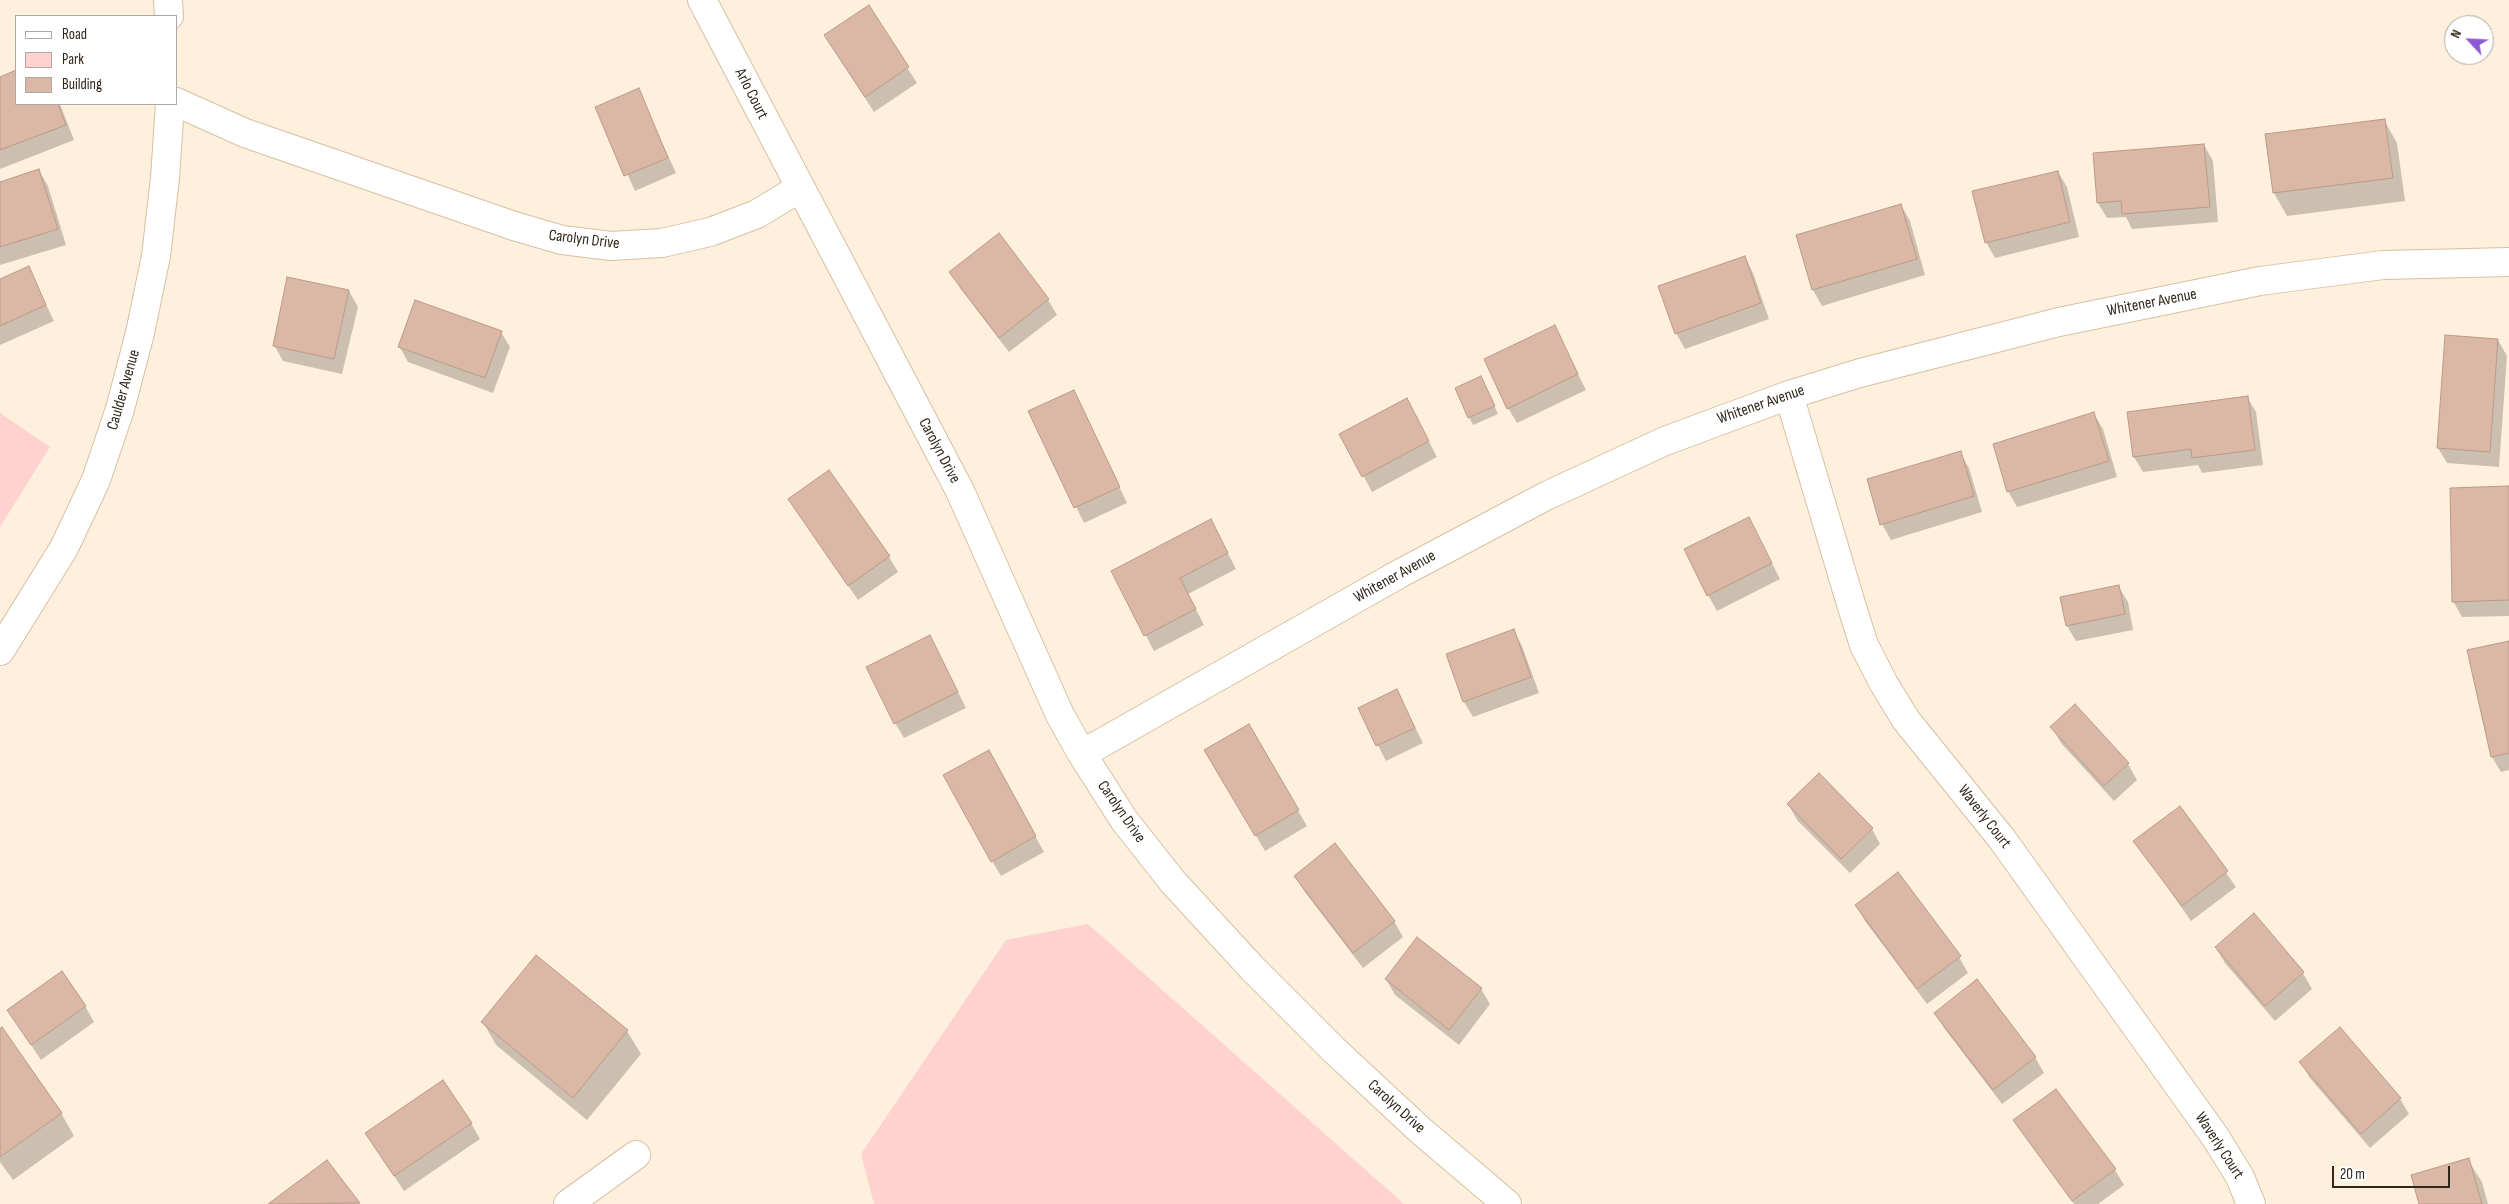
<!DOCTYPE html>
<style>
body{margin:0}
#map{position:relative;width:2509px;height:1204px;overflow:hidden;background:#fef0dd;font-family:"Sofia Sans Condensed",sans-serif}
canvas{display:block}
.legend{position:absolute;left:15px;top:15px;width:162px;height:90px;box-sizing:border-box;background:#fff;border:1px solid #aca9a4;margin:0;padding:6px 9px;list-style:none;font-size:15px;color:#30271c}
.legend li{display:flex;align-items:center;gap:10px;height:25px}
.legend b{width:25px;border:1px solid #aca9a4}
.north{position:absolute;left:2444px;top:15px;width:50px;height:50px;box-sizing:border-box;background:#fff;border:1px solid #aca9a4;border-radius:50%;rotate:295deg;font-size:14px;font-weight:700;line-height:20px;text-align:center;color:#30271c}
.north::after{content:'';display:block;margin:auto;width:18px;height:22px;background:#8d5ad3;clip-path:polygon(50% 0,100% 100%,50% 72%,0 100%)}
.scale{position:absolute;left:2332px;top:1166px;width:118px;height:22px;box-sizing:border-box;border:2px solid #30271c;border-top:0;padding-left:6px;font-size:15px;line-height:18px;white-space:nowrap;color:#30271c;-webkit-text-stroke:4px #fff;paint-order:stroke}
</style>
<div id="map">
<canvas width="2509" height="1204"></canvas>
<ul class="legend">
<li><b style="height:6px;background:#fff"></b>Road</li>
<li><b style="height:14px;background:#ffd2d0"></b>Park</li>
<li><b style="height:14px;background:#dbb7a6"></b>Building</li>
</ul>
<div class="north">N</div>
<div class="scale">20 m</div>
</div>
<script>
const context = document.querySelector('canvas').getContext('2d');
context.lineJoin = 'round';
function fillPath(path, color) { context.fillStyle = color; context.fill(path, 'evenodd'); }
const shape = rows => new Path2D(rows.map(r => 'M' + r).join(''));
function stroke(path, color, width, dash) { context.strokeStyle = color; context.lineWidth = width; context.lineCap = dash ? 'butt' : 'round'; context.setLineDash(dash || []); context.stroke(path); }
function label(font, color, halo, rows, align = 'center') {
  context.font = font + ' "Sofia Sans Condensed",sans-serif'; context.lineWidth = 5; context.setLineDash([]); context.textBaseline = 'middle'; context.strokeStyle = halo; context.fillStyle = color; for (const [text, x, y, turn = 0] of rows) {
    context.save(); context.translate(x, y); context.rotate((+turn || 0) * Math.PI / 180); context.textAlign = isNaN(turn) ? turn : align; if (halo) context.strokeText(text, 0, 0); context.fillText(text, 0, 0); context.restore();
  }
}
fillPath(shape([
 [0,413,50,447,0,527],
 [1088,924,1404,1204,874,1204,861,1154,1006,940]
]), '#ffd2d0');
fillPath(shape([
 [868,7,917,83,874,112,825,36],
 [16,72,16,104,60,104,74,140,0,169,0,78],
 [638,90,676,173,635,191,597,107],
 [2384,120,2397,143,2405,201,2287,216,2274,193,2266,135],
 [2204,145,2213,161,2218,222,2132,229,2126,217,2107,218,2098,203],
 [39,171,48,186,66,245,0,265,0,183],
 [2058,172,2067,187,2079,237,1995,258,1986,242],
 [1901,205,1910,221,1925,275,1822,306,1813,290,1798,236],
 [1745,257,1753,273,1769,319,1685,349,1676,333],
 [28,267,54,321,0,345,0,280],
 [951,272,1048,300,1057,315,1009,352,960,288],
 [349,291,358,307,342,374,283,361,274,345],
 [1554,326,1586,390,1517,423,1508,408],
 [501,332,510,347,493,393,408,362,399,346],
 [2498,340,2507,356,2499,467,2447,463,2438,448],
 [1485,385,1498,414,1473,425,1469,417],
 [1073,391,1127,503,1084,523,1030,412],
 [2247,397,2256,412,2263,465,2202,473,2198,465,2143,472,2134,457,2128,413],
 [2094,414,2103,429,2117,477,2017,507,2008,491],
 [1415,415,1437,457,1372,492,1341,434],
 [1960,453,1969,468,1982,512,1891,540,1882,524],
 [2509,488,2509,616,2462,617,2453,601],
 [789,499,889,557,898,572,858,600],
 [1749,518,1780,579,1717,611,1708,595],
 [1219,536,1236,569,1188,594,1204,625,1154,651,1113,572],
 [2119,587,2128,602,2133,630,2076,641,2067,626,2061,598],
 [1514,631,1522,646,1539,693,1473,717,1464,702,1447,655],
 [2509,642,2509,770,2501,772,2492,757],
 [938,652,966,708,904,738,895,723],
 [1397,691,1423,743,1386,761,1359,708],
 [2075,706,2128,764,2137,780,2114,801,2061,743,2052,727],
 [1248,726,1307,826,1265,851,1206,751],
 [997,767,1044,852,1001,876,992,861],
 [1788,804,1872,829,1880,844,1850,873,1797,820],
 [2180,808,2236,887,2191,921,2135,841],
 [1898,874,1959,957,1968,973,1927,1004,1865,921,1856,905],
 [1295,876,1394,921,1403,937,1363,968,1304,891],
 [2253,915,2303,973,2312,989,2275,1021,2225,963,2216,948],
 [537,957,627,1031,641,1054,587,1120,496,1045,483,1022],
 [1386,979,1481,989,1490,1004,1459,1045,1395,995],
 [85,1006,94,1022,41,1060,8,1010],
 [1935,1013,2035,1057,2044,1073,2002,1104,1944,1028],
 [2340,1029,2400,1099,2409,1114,2370,1148,2310,1078,2301,1063],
 [0,1030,61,1113,74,1136,13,1180,0,1162],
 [2015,1120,2115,1170,2124,1185,2098,1204,2074,1204],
 [471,1123,480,1139,404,1191,376,1149],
 [2468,1160,2482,1182,2488,1204,2421,1204],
 [327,1161,359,1204,270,1204]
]), '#0003');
const building = shape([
 [869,5,909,67,865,97,824,35,869,5],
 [16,70,16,104,58,104,66,125,0,150,0,77,16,70],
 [639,88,668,158,624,176,595,107,639,88],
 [2385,119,2393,178,2273,193,2265,134,2385,119],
 [2204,144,2210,207,2122,214,2121,201,2097,203,2093,153,2204,144],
 [39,169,58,229,0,247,0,182,39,169],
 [2058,171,2070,222,1985,243,1972,191,2058,171],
 [1901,204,1917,259,1812,290,1796,235,1901,204],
 [999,233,1049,299,999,338,949,272,999,233],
 [1745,256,1761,303,1675,334,1658,286,1745,256],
 [29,266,46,305,0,326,0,279,29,266],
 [287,277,349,290,334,359,273,346,287,277],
 [415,300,502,331,485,378,398,347,415,300],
 [1555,325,1578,374,1507,409,1484,359,1555,325],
 [2445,335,2498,339,2490,452,2437,448,2445,335],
 [1481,376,1495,406,1468,418,1455,388,1481,376],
 [1074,390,1120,487,1074,508,1028,411,1074,390],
 [2248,396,2255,450,2192,458,2191,449,2133,457,2127,412,2248,396],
 [1407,398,1429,441,1362,477,1339,434,1407,398],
 [2094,412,2109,461,2007,492,1993,444,2094,412],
 [1961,451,1974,496,1880,525,1867,479,1961,451],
 [829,470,890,556,848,586,788,499,829,470],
 [2509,486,2509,600,2452,602,2450,488,2509,486],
 [1749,517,1772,563,1707,596,1684,549,1749,517],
 [1211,519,1228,553,1180,578,1196,609,1144,636,1111,571,1211,519],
 [2119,585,2125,614,2066,626,2060,597,2119,585],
 [1514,629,1531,677,1463,702,1446,654,1514,629],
 [930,635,958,692,894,724,866,667,930,635],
 [2509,641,2509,753,2491,757,2467,650,2509,641],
 [1397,689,1415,728,1376,746,1358,708,1397,689],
 [2075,704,2129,763,2104,786,2050,727,2075,704],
 [1249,724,1299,810,1255,836,1204,750,1249,724],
 [989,750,1036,836,991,862,943,775,989,750],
 [1819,773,1873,828,1841,859,1787,804,1819,773],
 [2180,806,2228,871,2182,906,2133,841,2180,806],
 [1335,843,1395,921,1353,953,1294,876,1335,843],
 [1898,872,1961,956,1917,989,1855,905,1898,872],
 [2254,913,2304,972,2265,1006,2215,947,2254,913],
 [1417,937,1482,988,1449,1030,1385,979,1417,937],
 [536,955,628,1030,573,1098,481,1022,536,955],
 [62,971,86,1006,31,1045,7,1010,62,971],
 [1977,979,2036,1057,1993,1090,1934,1013,1977,979],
 [2,1027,62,1113,0,1157,0,1029,2,1027],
 [2340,1027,2401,1098,2361,1134,2299,1062,2340,1027],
 [443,1080,472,1123,394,1176,365,1133,443,1080],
 [2056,1089,2116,1169,2072,1201,2013,1120,2056,1089],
 [2469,1158,2482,1204,2419,1204,2411,1175,2469,1158],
 [327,1160,360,1203,268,1204,327,1160]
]);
fillPath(building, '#dbb7a6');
stroke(building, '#b98', 1);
const minor = shape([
 [702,0,960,491,1060,715,1082,754,1124,820,1173,882,1252,968,1335,1051,1420,1130,1507,1204],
 [176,102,245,133,514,226,562,240,611,246,662,243,710,232,757,214,800,188],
 [1789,395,1851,604,1864,645,1884,684,1906,720,2002,839,2216,1138,2240,1177,2251,1204],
 [1082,754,1399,574,1546,496,1665,441,1789,395,1860,373,2059,322,2260,281,2383,265,2509,262],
 [568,1204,636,1155]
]);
const tertiary = shape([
 [168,0,169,16],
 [0,651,64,548,96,480,120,409,140,333,156,256,165,178,170,104]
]);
stroke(minor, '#d7c0a2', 30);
stroke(tertiary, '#d7c0a2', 30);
stroke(minor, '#fff', 28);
stroke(tertiary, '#fff', 28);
label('16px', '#30271c', '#fff', [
 ["Arlo Court",751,94,63],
 ["Carolyn Drive",584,240,7],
 ["Whitener Avenue",2152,303,-11],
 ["Caulder Avenue",124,390,-74],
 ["Whitener Avenue",1761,405,-19],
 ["Carolyn Drive",939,451,62],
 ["Whitener Avenue",1395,577,-29],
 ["Carolyn Drive",1121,812,55],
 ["Waverly Court",1984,817,52],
 ["Carolyn Drive",1396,1107,42],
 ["Waverly Court",2219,1146,57]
]);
</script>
